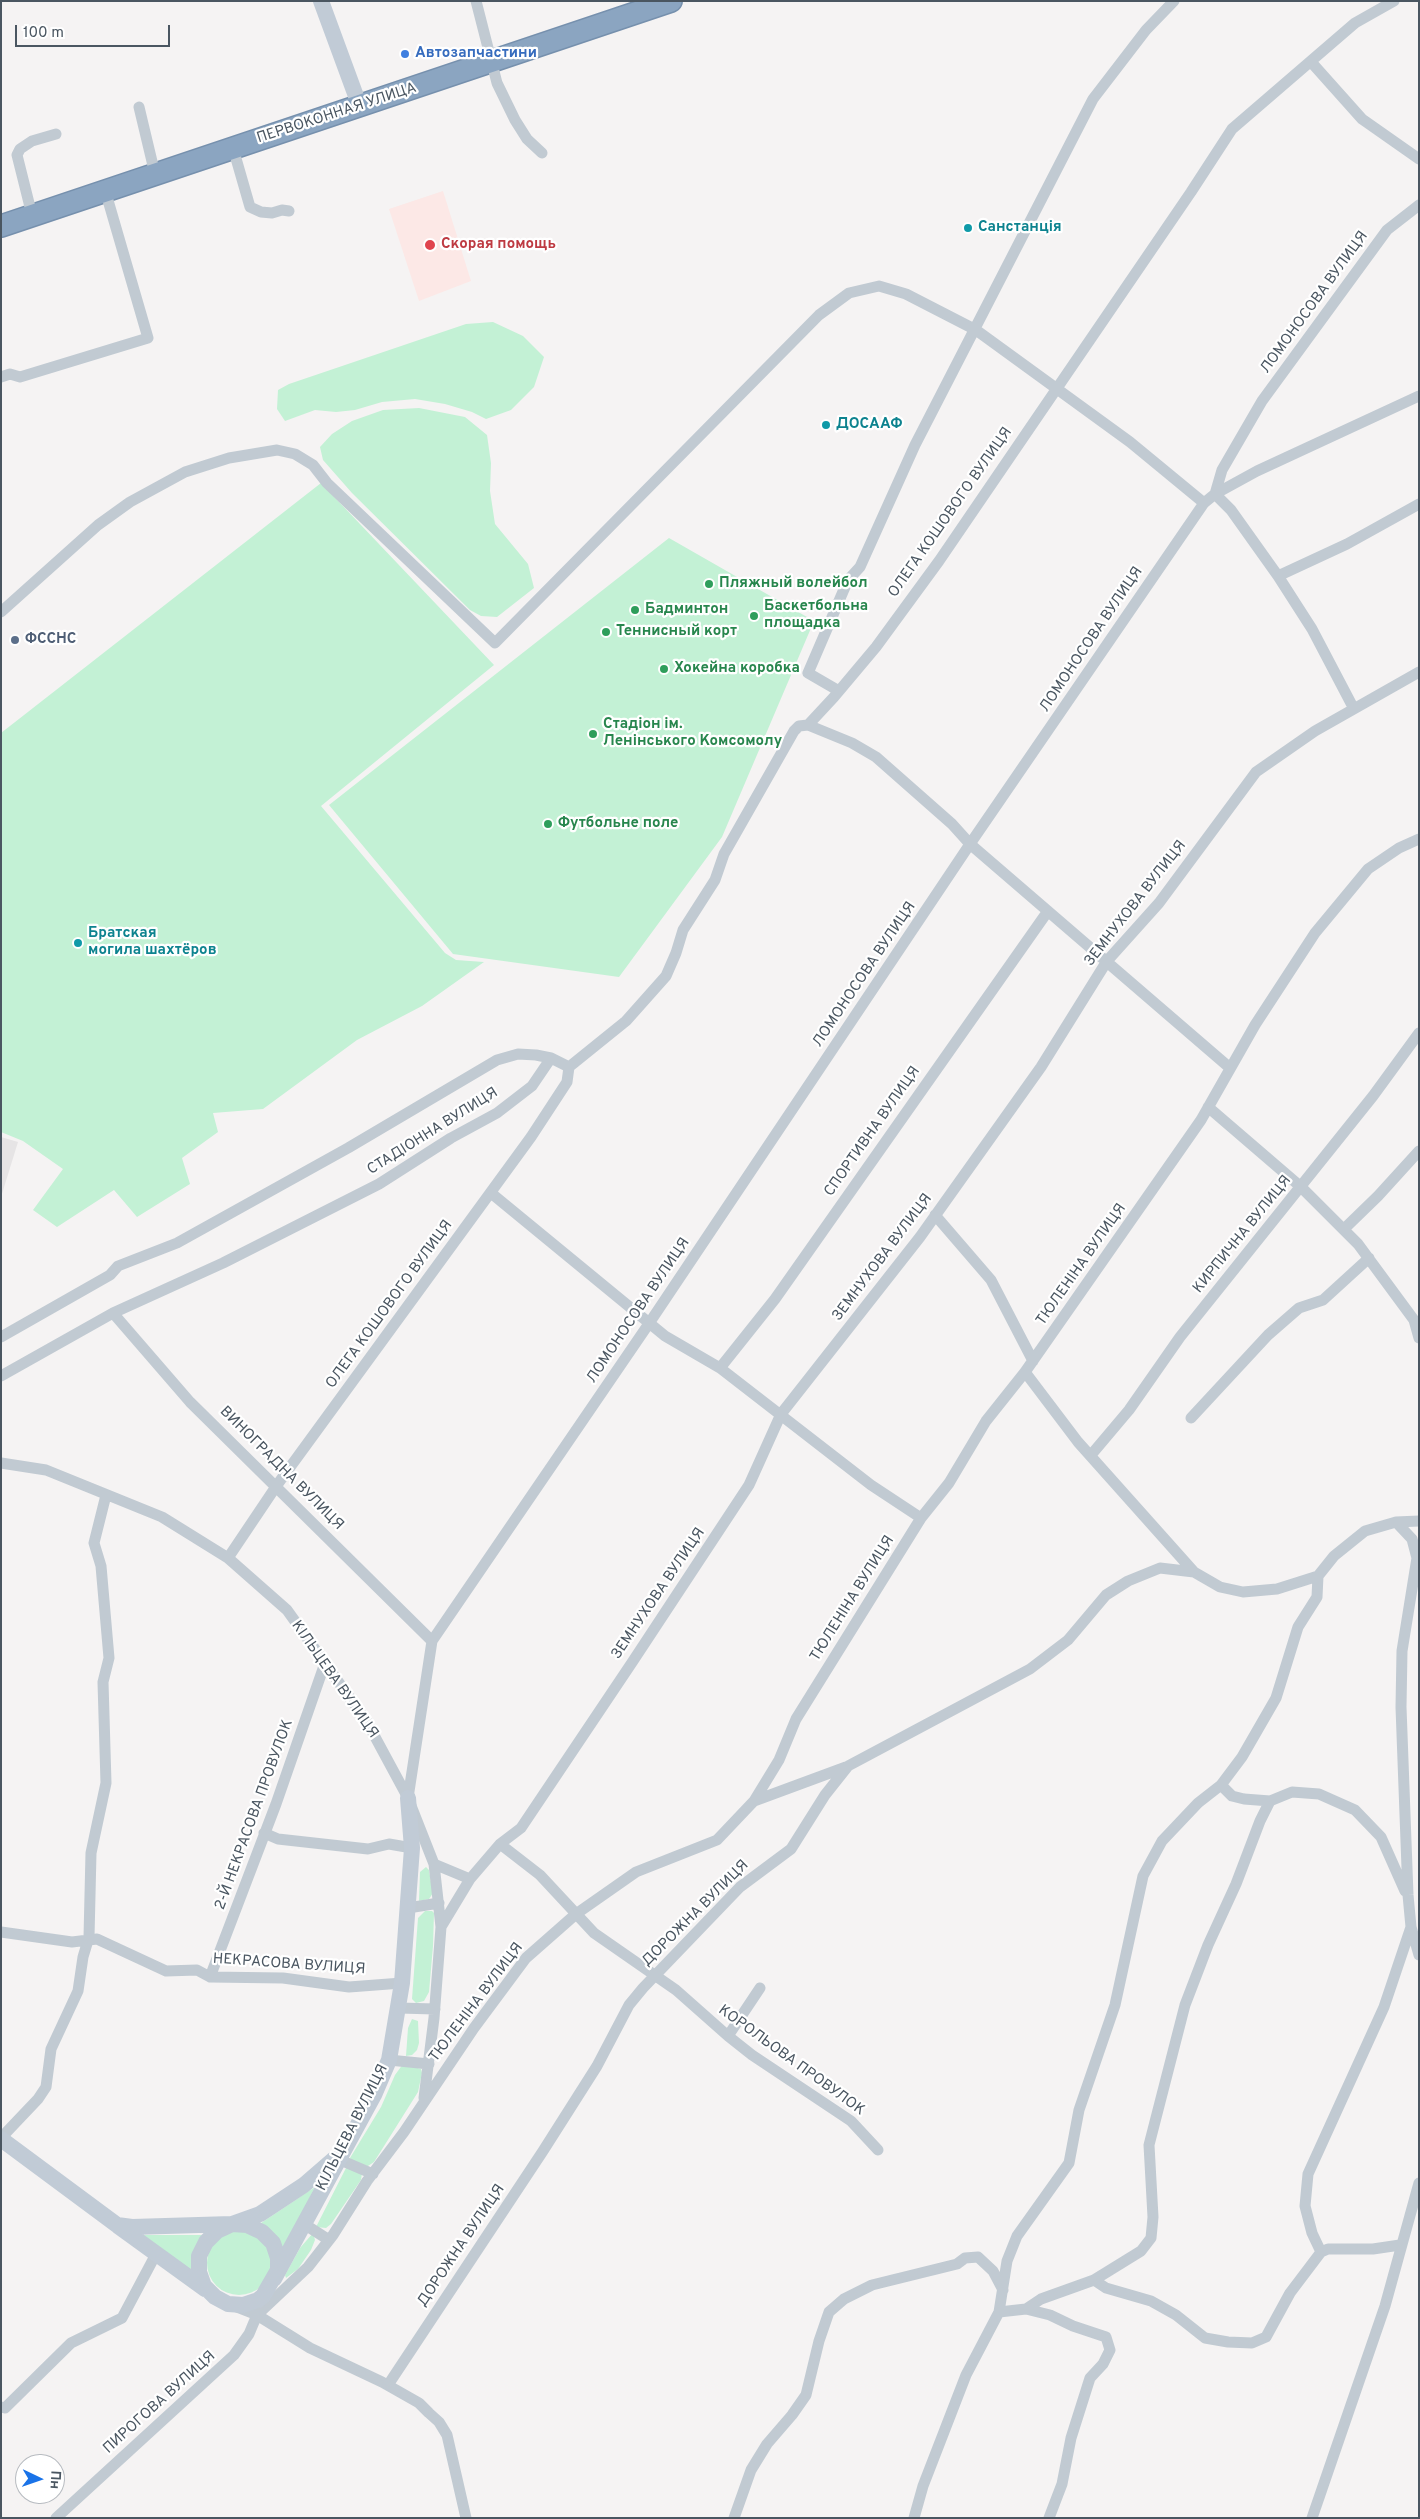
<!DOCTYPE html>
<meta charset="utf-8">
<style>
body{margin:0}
#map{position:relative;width:1420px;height:2519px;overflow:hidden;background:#f5f3f3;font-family:Overpass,sans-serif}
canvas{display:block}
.frame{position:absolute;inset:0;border:2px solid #4a5661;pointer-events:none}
.north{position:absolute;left:15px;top:2454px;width:50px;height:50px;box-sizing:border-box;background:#fff;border:1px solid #b7bbc0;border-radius:50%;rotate:93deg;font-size:14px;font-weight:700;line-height:20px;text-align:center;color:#4a5661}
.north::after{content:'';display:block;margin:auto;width:18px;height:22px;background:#1a73e8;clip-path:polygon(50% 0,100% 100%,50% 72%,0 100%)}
.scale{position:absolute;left:15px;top:25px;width:155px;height:22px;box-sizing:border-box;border:2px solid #4a5661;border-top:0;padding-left:6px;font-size:15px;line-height:18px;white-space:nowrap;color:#4a5661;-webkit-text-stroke:4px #fff;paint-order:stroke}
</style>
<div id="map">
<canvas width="1420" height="2519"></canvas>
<div class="frame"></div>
<div class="north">Пн</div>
<div class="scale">100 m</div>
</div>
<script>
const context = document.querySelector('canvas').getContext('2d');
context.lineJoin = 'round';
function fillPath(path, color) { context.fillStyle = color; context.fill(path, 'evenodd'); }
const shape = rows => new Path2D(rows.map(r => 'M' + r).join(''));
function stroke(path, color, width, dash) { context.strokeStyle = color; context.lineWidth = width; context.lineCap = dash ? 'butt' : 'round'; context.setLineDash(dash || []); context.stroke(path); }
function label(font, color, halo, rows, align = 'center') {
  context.font = font + ' Overpass,sans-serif'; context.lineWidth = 4.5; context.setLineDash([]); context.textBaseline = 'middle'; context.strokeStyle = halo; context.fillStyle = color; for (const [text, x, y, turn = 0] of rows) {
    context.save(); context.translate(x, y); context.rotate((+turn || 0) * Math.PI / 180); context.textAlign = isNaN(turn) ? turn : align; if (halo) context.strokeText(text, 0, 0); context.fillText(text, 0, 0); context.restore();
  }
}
fillPath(shape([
 [1,1137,18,1142,1,1197]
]), '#e6e4e5');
fillPath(shape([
 [443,191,471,281,419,301,389,209]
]), '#fce8e6');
fillPath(shape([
 [493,322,523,336,544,357,534,387,511,410,486,419,472,412,445,404,415,399,382,402,355,410,336,412,315,410,285,421,277,409,278,390,289,384,466,324],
 [419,408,465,417,487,435,491,463,490,491,495,524,528,564,534,588,497,617,481,616,470,610,352,493,323,460,320,447,332,434,352,421,383,410],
 [321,483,494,665,321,806,445,953,456,960,484,962,422,1006,357,1040,263,1109,213,1113,218,1132,182,1158,190,1184,137,1217,114,1190,57,1227,33,1210,63,1169,23,1141,1,1132,1,733],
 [669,538,814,621,722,837,619,977,453,954,329,805],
 [426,1867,429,1870,433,1893,429,1899,419,1901,420,1872],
 [425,1911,432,1911,434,1913,433,1946,429,1992,424,2001,416,2003,412,1999,418,1918],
 [412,2019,418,2021,419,2043,417,2050,412,2055,406,2056,408,2028],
 [403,2064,421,2069,422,2073,418,2092,374,2162,368,2166,360,2166,352,2162,350,2158,381,2107,395,2075],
 [347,2166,362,2173,361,2180,331,2224,326,2228,316,2227],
 [315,2187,284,2249,261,2223],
 '207 2263a32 32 0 1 1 64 0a32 32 0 1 1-64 0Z',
 [313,2233,315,2240,311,2250,298,2269,286,2278,285,2275,300,2248],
 [143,2235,202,2235,191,2270]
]), '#c3f1d5');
const highway = shape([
 [1,226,671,1]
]);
stroke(highway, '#7690ad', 24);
stroke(shape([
 [476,1,497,83,515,120,527,139,542,153],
 [1312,63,1362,119,1419,159],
 [139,107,155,174],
 [233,148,250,207,261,212,272,213,282,210,289,211],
 [32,215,17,155,20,149,32,141,56,134],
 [1,377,10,374,20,377,148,338,105,190],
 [1278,576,1347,544,1419,504],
 [1,612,98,525,130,502,185,472,229,458,277,450,295,454,313,465,327,483,495,643,819,315,849,293,879,286,906,294,976,330,1130,442,1204,503],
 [839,691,808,673,848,580,860,567,915,445,1093,99,1146,30,1174,1],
 [1354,709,1312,629,1278,576,1231,510,1215,494,1257,471,1419,396],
 [808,725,852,743,876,757,952,824,970,844,1230,1068],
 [569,1067,626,1021,666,976,676,953,683,930,715,880,724,854,794,731,799,726,808,725,834,697,876,647,939,561,1191,192,1232,129,1355,23,1394,1],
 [1208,1107,1301,1187,1358,1244,1414,1320,1419,1338],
 [491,1193,665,1336,720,1368,871,1485,921,1518],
 [935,1215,991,1280,1033,1361],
 [1344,1229,1378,1196,1419,1151],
 [113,1313,190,1402,432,1641],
 [1,1337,110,1275,118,1266,177,1243,348,1148,497,1060,518,1054,536,1055,551,1058,569,1067,567,1082,531,1137,277,1485,228,1558],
 [720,1368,775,1299,1048,911],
 [1025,1372,1078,1442,1194,1572,1220,1587,1243,1592,1277,1589,1318,1576,1334,1556,1365,1531,1396,1522,1419,1521],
 [1,1376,113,1313,223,1263,379,1184,451,1138,497,1113,532,1086,551,1058],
 [1191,1418,1268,1335,1299,1308,1323,1300,1369,1258],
 [1091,1455,1129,1410,1180,1337,1373,1096,1419,1033],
 [1,1463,46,1470,162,1517,228,1558,287,1610,367,1722,408,1798,434,1864,441,1927,434,2018,424,2098],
 [1396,1522,1412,1539,1417,1558,1402,1651,1401,1707,1408,1895,1411,1927,1419,1955],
 [1221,1785,1232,1796,1244,1799,1270,1801,1292,1792,1319,1794,1355,1810,1381,1837,1405,1891],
 [408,1798,432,1641,650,1322,970,844,1204,503,1215,494,1222,470,1262,401,1387,230,1419,205],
 [754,1801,846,1767],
 [264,1833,278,1839,368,1849,389,1844,412,1848],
 [500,1844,540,1875,594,1933,676,1990,728,2036,752,2055,851,2121,878,2150],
 [434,1864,470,1879],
 [408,1908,439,1903],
 [441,1927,470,1879,500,1844,521,1828,633,1661,749,1485,781,1414,920,1237,1041,1067,1107,961,1159,903,1256,772,1315,731,1419,672],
 [1,1932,72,1942,97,1939,166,1971,197,1970,210,1977,283,1978,349,1987,402,1983],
 [210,1977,276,1804,325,1663],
 [399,2008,435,2009],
 [728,2036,760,1988],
 [389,2060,429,2064],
 [1,2138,38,2099,46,2087,51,2049,78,1991,83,1957,89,1937,91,1853,106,1783,103,1682,109,1658,101,1566,94,1543,106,1495],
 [338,2159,373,2174],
 [304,2224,329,2240],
 [1321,2252,1312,2233,1305,2206,1308,2174,1384,2007,1411,1927],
 [1094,2280,1141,2251,1151,2238,1153,2217,1149,2145,1185,2005,1208,1945,1236,1884,1260,1821,1270,1801],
 [234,2306,257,2315,310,2348,382,2382,419,2403,429,2413,439,2422,447,2435,466,2518],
 [1026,2309,1050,2315,1073,2326,1106,2337,1110,2350,1103,2364,1090,2378,1071,2438,1062,2484,1049,2518],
 [999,2312,1026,2309,1041,2299,1094,2280,1106,2288,1151,2301,1176,2315,1205,2338,1228,2342,1252,2343,1266,2337,1290,2293,1321,2252,1328,2249,1373,2249,1400,2245],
 [257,2315,308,2267,333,2235,367,2181,404,2132,474,2028,526,1958,576,1914,636,1872,717,1840,754,1801,779,1760,796,1719,921,1518,949,1483,986,1421,1025,1372,1201,1120,1255,1025,1315,933,1368,869,1399,848,1419,839],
 [388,2385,543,2151,597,2066,629,2005,643,1988,740,1887,791,1849,825,1795,848,1766,1030,1669,1068,1640,1106,1595,1128,1581,1160,1568,1194,1572],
 [1,2407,5,2408,71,2343,122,2318,156,2254],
 [56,2518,234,2355,249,2334,259,2310],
 [734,2518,751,2470,767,2444,792,2415,806,2395,819,2341,829,2312,844,2299,872,2285,957,2264,965,2258,978,2257,993,2271,1003,2290],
 [914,2518,923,2486,966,2375,999,2312,1007,2261,1017,2236,1069,2163,1079,2110,1115,2005,1143,1876,1162,1841,1198,1803,1221,1785,1242,1757,1276,1698,1298,1627,1317,1597,1318,1576],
 [1312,2518,1385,2306,1419,2183]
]), '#c1cad2', 11);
stroke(shape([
 [321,1,360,107],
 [1,2139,117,2225,132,2227,232,2224,260,2214,304,2185,334,2159],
 [232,2224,247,2225,262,2232,273,2243,278,2258,278,2270,263,2296,258,2300,243,2305,228,2304,215,2297,204,2286,199,2272,199,2256,206,2242,217,2231,232,2224],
 [118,2226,205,2289],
 [274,2279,374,2095,389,2060,402,1983,412,1848,408,1798]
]), '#c1cbd6', 16);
stroke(highway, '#8ba5c1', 21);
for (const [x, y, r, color] of [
 [405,54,5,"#3f7fe0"],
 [968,228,5,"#0f9aa8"],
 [430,245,6,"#e0444e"],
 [826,425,5,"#0f9aa8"],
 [709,584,5,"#2e9e5b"],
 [635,610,5,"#2e9e5b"],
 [754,616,5,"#2e9e5b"],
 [606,632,5,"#2e9e5b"],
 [15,640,5,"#5c6f8a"],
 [664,669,5,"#2e9e5b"],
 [593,734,5,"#2e9e5b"],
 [548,824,5,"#2e9e5b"],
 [78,943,5,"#0f9aa8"]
]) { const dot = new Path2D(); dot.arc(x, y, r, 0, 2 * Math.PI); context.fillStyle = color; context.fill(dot); stroke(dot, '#fff', 2); }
label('bold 15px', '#366cbe', '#fff', [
 ["Автозапчастини",415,54]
], 'left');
label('15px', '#4a5661', '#fff', [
 ["ПЕРВОКОННАЯ УЛИЦА",337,114,-18],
 ["ЛОМОНОСОВА ВУЛИЦЯ",1315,303,-54],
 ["ОЛЕГА КОШОВОГО ВУЛИЦЯ",951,513,-55],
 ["ЛОМОНОСОВА ВУЛИЦЯ",1092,640,-56],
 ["ЗЕМНУХОВА ВУЛИЦЯ",1136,904,-52],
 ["ЛОМОНОСОВА ВУЛИЦЯ",865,975,-56],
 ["СТАДІОННА ВУЛИЦЯ",433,1132,-32],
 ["СПОРТИВНА ВУЛИЦЯ",873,1132,-55],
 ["КИРПИЧНА ВУЛИЦЯ",1243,1235,-51],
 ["ЗЕМНУХОВА ВУЛИЦЯ",883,1258,-53],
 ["ТЮЛЕНІНА ВУЛИЦЯ",1082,1265,-55],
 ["ОЛЕГА КОШОВОГО ВУЛИЦЯ",390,1305,-54],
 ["ЛОМОНОСОВА ВУЛИЦЯ",639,1311,-56],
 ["ВИНОГРАДНА ВУЛИЦЯ",281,1469,45],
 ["ЗЕМНУХОВА ВУЛИЦЯ",659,1594,-56],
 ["ТЮЛЕНІНА ВУЛИЦЯ",853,1599,-58],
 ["КІЛЬЦЕВА ВУЛИЦЯ",334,1680,55],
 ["2-Й НЕКРАСОВА ПРОВУЛОК",255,1815,-70],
 ["ДОРОЖНА ВУЛИЦЯ",696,1914,-45],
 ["НЕКРАСОВА ВУЛИЦЯ",289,1965,4],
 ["ТЮЛЕНІНА ВУЛИЦЯ",477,2003,-53],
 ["КОРОЛЬОВА ПРОВУЛОК",791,2061,36],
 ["КІЛЬЦЕВА ВУЛИЦЯ",353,2128,-63],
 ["ДОРОЖНА ВУЛИЦЯ",462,2246,-56],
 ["ПИРОГОВА ВУЛИЦЯ",160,2403,-42]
]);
label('bold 15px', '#0d838f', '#fff', [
 ["Санстанція",978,228],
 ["ДОСААФ",836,425],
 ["Братская",88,934],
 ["могила шахтёров",88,951]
], 'left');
label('bold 15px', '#be3a42', '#fff', [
 ["Скорая помощь",441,245]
], 'left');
label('bold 15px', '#27864d', '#fff', [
 ["Пляжный волейбол",719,584],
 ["Баскетбольна",764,607],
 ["площадка",764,624],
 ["Бадминтон",645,610],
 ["Теннисный корт",616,632],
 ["Хокейна коробка",674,669],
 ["Стадіон ім.",603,725],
 ["Ленінського Комсомолу",603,742],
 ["Футбольне поле",558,824]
], 'left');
label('bold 15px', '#4e5e75', '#fff', [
 ["ФССНС",25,640]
], 'left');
</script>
